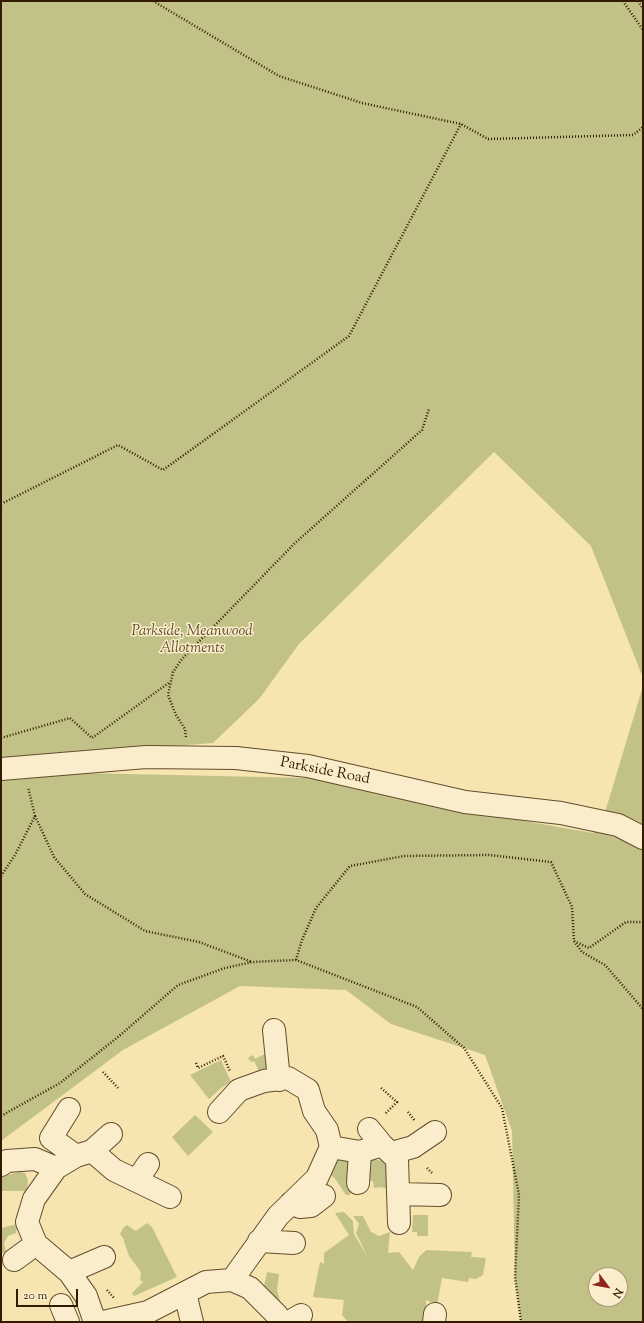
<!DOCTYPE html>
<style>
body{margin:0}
#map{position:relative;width:644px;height:1323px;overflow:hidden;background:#f6e4b1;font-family:"Sorts Mill Goudy",serif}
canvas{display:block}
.frame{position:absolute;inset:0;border:2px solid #321b00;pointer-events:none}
.north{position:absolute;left:588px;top:1267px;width:40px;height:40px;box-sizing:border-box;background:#f9edcc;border:1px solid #a9997a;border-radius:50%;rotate:122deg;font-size:11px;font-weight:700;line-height:16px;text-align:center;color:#321b00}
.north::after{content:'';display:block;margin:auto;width:14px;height:18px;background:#8f2418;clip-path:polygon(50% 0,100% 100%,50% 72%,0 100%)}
.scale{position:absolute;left:16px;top:1289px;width:62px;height:18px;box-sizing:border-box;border:2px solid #321b00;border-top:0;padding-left:5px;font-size:12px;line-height:14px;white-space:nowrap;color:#321b00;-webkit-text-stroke:3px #f9edcc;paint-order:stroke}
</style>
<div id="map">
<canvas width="644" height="1323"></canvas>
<div class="frame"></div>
<div class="north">N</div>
<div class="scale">20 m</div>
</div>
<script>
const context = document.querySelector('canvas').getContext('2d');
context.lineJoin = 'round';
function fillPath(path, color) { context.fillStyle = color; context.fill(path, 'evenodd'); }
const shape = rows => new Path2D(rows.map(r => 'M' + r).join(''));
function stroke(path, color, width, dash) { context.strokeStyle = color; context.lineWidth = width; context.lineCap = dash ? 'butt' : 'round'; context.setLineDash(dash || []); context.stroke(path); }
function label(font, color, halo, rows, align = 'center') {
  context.font = font + ' "Sorts Mill Goudy",serif'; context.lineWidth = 3; context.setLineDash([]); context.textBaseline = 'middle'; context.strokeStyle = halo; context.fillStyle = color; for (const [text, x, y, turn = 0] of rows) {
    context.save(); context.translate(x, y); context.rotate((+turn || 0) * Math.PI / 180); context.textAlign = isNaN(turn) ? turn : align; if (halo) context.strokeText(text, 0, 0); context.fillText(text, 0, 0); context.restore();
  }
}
fillPath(shape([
 [1,1,643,1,643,678,591,546,494,452,299,644,259,699,213,743,1,759],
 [643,686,643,1322,521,1322,515,1277,512,1131,485,1055,391,1024,346,990,240,986,123,1050,1,1141,1,779,81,773,308,778,438,806,593,833,606,809],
 [596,1275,620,1275,620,1299,596,1299],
 [269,1052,269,1067,266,1072,260,1073,254,1061,251,1062,248,1058,253,1055,255,1059],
 [221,1060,231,1082,221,1088,209,1099,190,1075],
 [195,1115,213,1132,188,1156,172,1137],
 [346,1155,350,1165,350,1195,346,1195,336,1180,326,1170,333,1157],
 [367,1158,383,1161,390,1170,389,1190,382,1187,374,1188,373,1181,367,1181],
 [19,1172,25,1173,28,1180,27,1191,2,1191,1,1177],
 [344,1212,353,1221,354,1234,368,1258,356,1233,359,1224,353,1216,363,1216,371,1232,379,1236,390,1232,388,1253,399,1252,413,1270,419,1257,426,1250,472,1252,471,1257,486,1258,483,1275,476,1279,469,1278,468,1282,442,1278,437,1305,426,1300,426,1322,348,1322,342,1315,344,1300,313,1297,320,1262,324,1264,324,1253,349,1235,335,1213],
 [413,1215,428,1215,428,1236,417,1236,417,1232,412,1232],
 [147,1223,152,1227,177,1277,134,1296,132,1293,143,1282,140,1280,141,1272,129,1256,123,1238,120,1234,123,1228,127,1225,136,1231],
 [18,1224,16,1233,8,1236,4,1243,6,1252,1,1254,1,1228],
 [267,1272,279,1274,277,1290,281,1305,263,1291]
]), '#c2c288');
const street = shape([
 [1,769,146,757,236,758,308,766,465,802,561,813,618,825,643,838],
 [274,1030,279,1080],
 [69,1109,51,1138,76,1156],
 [219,1112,239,1090,264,1081,288,1078,308,1090,314,1111,327,1130,331,1147,360,1152,382,1145,397,1159,399,1223],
 [369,1129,382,1145],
 [92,1151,114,1170,170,1197],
 [391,1153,413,1147,435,1132],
 [1,1165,7,1161,35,1159,56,1168],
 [137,1180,148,1164],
 [358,1183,360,1152],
 [398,1194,440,1195],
 [291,1203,300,1207,311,1206,324,1196],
 [259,1241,294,1243],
 [14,1260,36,1244],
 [69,1272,104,1257],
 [232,1280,278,1216,317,1178,331,1147],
 [185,1293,192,1322],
 [61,1305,68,1322],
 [95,1322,86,1296,69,1272,36,1244,27,1222,34,1199,56,1168,76,1156,92,1151,111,1134],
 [103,1322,148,1312,206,1282,232,1280,250,1288,277,1315,281,1322],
 [289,1322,301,1315],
 [434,1322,435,1314]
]);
stroke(street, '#634d2c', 24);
stroke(shape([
 [153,1,279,76,362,103,461,124,488,139,633,135,643,127],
 [623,1,643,30],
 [638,1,643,9],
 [1,504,118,445,163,470,349,336,461,124],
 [186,737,185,729,176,715,168,695,173,672,182,659,295,543,422,430,429,409],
 [1,738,70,718,92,738,170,682],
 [35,816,54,857,85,894,145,931,199,942,252,962],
 [1,876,15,855,35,816,28,787],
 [574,941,582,952,605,965,643,1009],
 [296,960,302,940,316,908,350,866,404,856,489,855,551,862,572,907,574,941,589,948,626,922,643,922],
 [196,1063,198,1068,223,1056,230,1071],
 [103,1072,118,1088],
 [381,1088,397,1102,385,1114],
 [408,1112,415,1121],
 [1,1116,60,1083,118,1037,178,985,225,968,252,962,296,960,417,1007,464,1048,502,1108,519,1195,515,1277,521,1322],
 [427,1168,432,1173],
 [107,1290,114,1298]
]), '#321b00', 2.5, [1, 2]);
stroke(street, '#f9edcc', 22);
label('italic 15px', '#5d4d29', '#f9edcc', [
 ["Parkside, Meanwood",192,632],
 ["Allotments",192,649]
]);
label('15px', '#321b00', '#f9edcc', [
 ["Parkside Road",325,772,11]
]);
</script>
